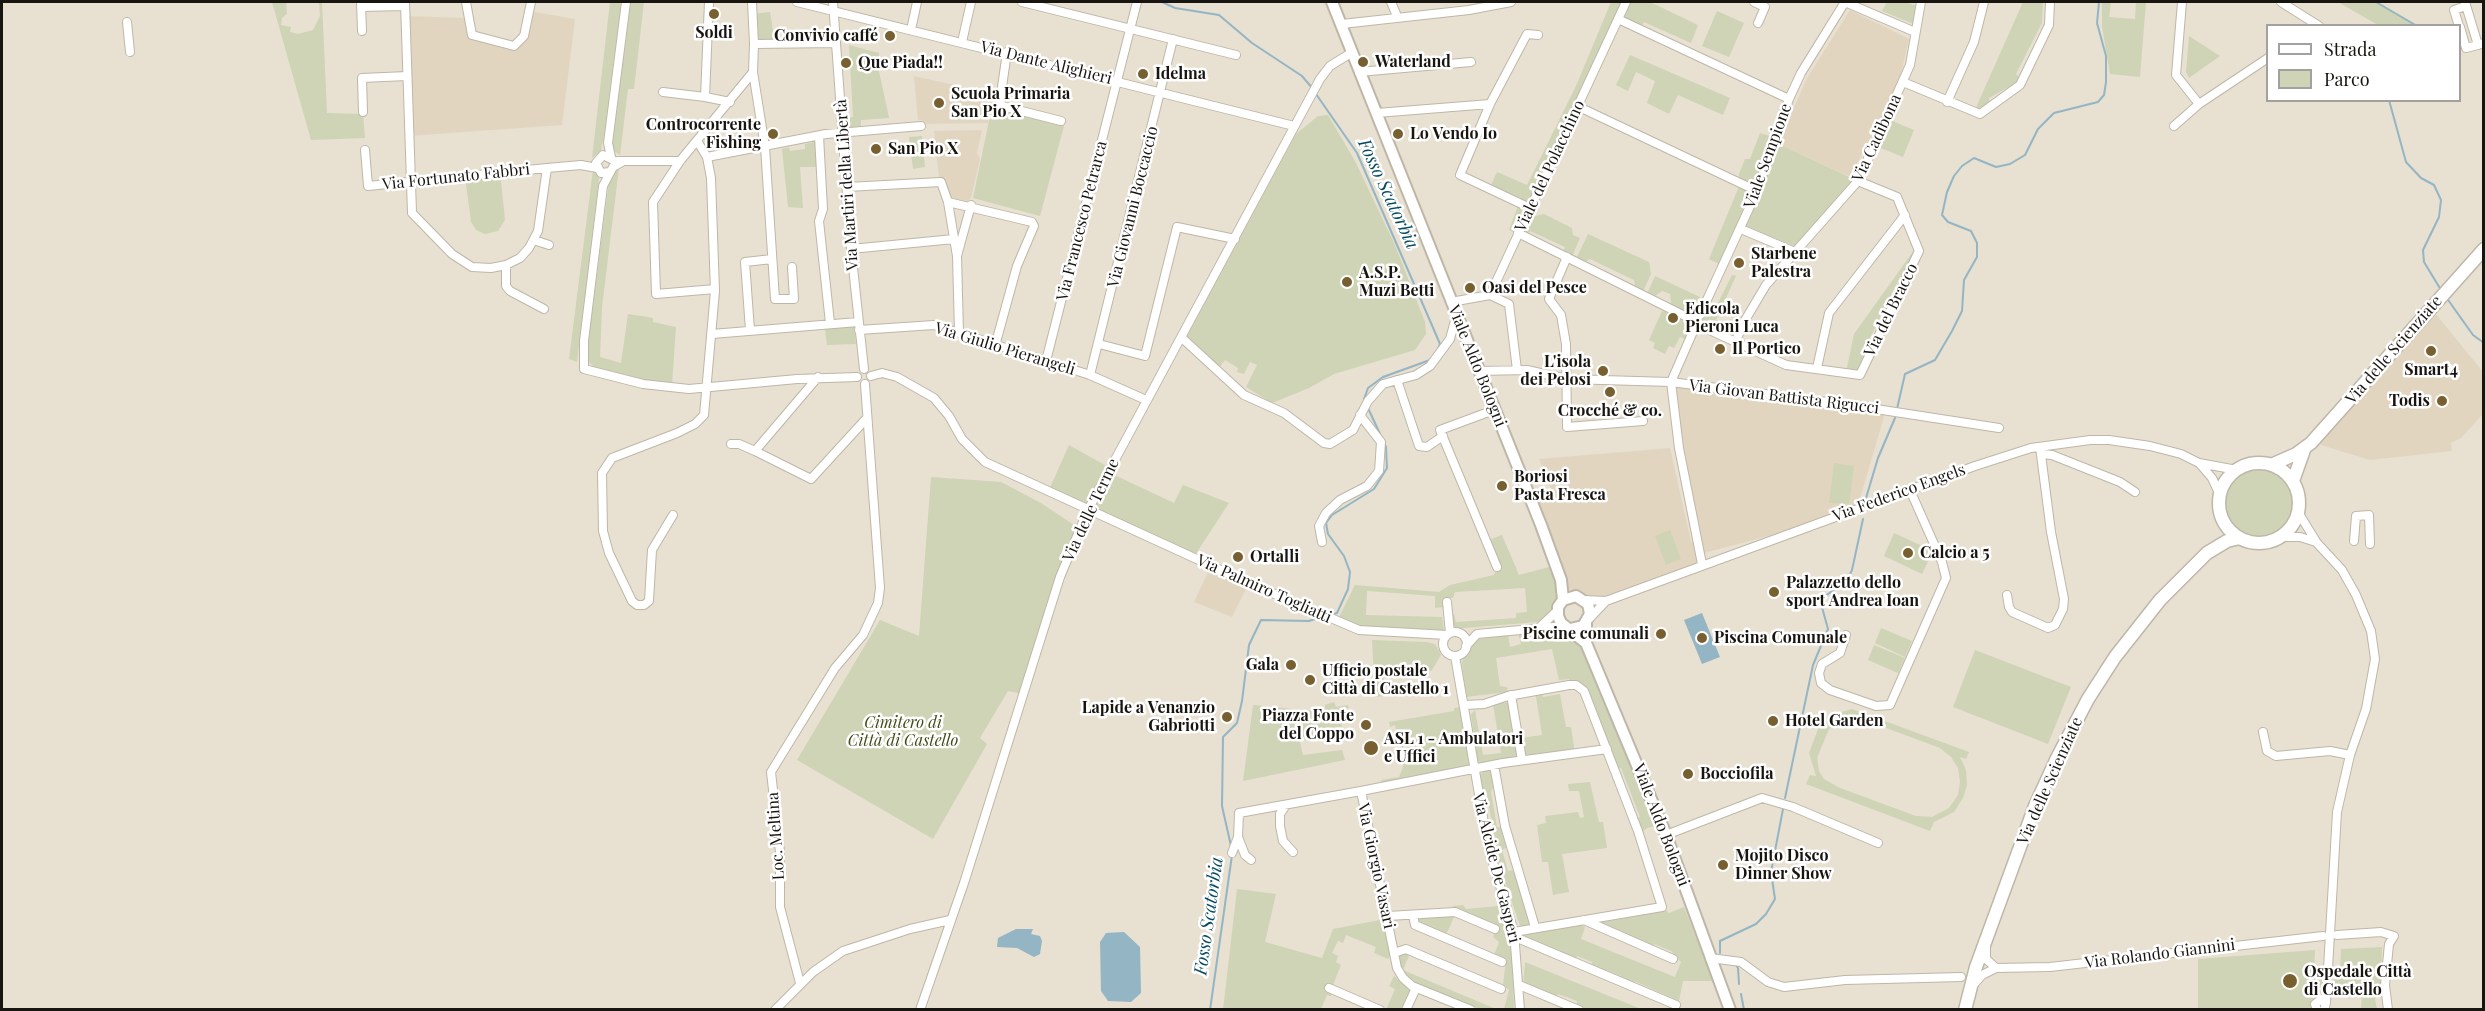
<!DOCTYPE html>
<meta charset="utf-8">
<style>
body{margin:0}
#map{position:relative;width:2485px;height:1011px;overflow:hidden;background:#e8e0d1;font-family:"Playfair Display",serif}
canvas{display:block}
.frame{position:absolute;inset:0;border:3px solid #181510;pointer-events:none}
.legend{position:absolute;left:2266px;top:24px;width:195px;height:78px;box-sizing:border-box;background:#fff;border:2px solid #a3a19f;margin:0;padding:8px 10px;list-style:none;font-size:18px;color:#181510}
.legend li{display:flex;align-items:center;gap:12px;height:30px}
.legend b{width:30px;border:2px solid #a3a19f}
</style>
<div id="map">
<canvas width="2485" height="1011"></canvas>
<div class="frame"></div>
<ul class="legend">
<li><b style="height:8px;background:#fff"></b>Strada</li>
<li><b style="height:16px;background:#ced4b5"></b>Parco</li>
</ul>
</div>
<script>
const context = document.querySelector('canvas').getContext('2d');
context.lineJoin = 'round';
function fillPath(path, color) { context.fillStyle = color; context.fill(path, 'evenodd'); }
const shape = rows => new Path2D(rows.map(r => 'M' + r).join(''));
function stroke(path, color, width, dash) { context.strokeStyle = color; context.lineWidth = width; context.lineCap = dash ? 'butt' : 'round'; context.setLineDash(dash || []); context.stroke(path); }
function label(font, color, halo, rows, align = 'center') {
  context.font = font + ' "Playfair Display",serif'; context.lineWidth = 5; context.setLineDash([]); context.textBaseline = 'middle'; context.strokeStyle = halo; context.fillStyle = color; for (const [text, x, y, turn = 0] of rows) {
    context.save(); context.translate(x, y); context.rotate((+turn || 0) * Math.PI / 180); context.textAlign = isNaN(turn) ? turn : align; if (halo) context.strokeText(text, 0, 0); context.fillText(text, 0, 0); context.restore();
  }
}
fillPath(shape([
 [1850,10,1909,39,1901,74,1870,145,1864,149,1851,177,1778,144,1807,78],
 [529,11,575,19,562,125,409,136,406,16,467,18,469,30,514,46,520,42],
 [914,76,995,94,988,123,923,124,922,120,918,120],
 [982,130,977,153,980,159,971,198,966,203,952,199,949,196,946,182,939,177,934,131],
 [2431,308,2483,372,2483,414,2461,438,2451,443,2452,451,2370,460,2321,445,2318,436,2353,396,2362,398,2384,372,2381,365],
 [1671,382,1886,410,1858,505,1779,533,1704,553],
 [1670,448,1691,542,1698,541,1702,564,1606,601,1576,596,1561,580,1530,499,1552,492,1539,459],
 [1211,566,1249,583,1232,617,1194,602]
]), '#e1d5c0');
fillPath(shape([
 [272,2,286,2,287,14,282,18,281,25,291,27,290,32,298,34,313,30,320,16,319,2,322,2,327,113,363,114,365,138,311,140],
 [610,2,621,2,604,134,601,151,592,158],
 [631,2,644,2,634,89,628,89,620,155,612,150],
 [1611,2,1650,2,1698,25,1691,43,1644,22,1640,29,1619,19,1528,212,1535,216,1544,214,1572,228,1573,235,1580,238,1571,259,1562,255,1565,247,1530,231,1527,238,1509,230,1521,198,1491,185,1497,172,1527,185,1576,86],
 [1887,2,1905,2,1920,7,1916,25,1882,11],
 [2023,2,2043,2,2042,23,2016,74,2022,81,2010,92,2007,88,1989,98,1990,107,1974,112],
 [2102,2,2111,2,2109,17,2135,19,2136,2,2146,2,2140,77,2110,74,2102,27],
 [2338,2,2376,2,2417,25,2378,25],
 [1717,11,1744,23,1729,57,1702,46],
 [770,12,775,43,754,44,752,14],
 [2189,36,2220,56,2189,78,2186,72],
 [849,45,879,53,879,71,889,118,861,120,861,127,847,128,847,118,853,117],
 [1630,55,1730,98,1723,115,1678,95,1669,114,1647,103,1655,81,1636,72,1628,91,1616,85],
 [992,106,1065,122,1040,216,973,198],
 [1328,115,1355,161,1395,245,1425,322,1426,334,1415,350,1334,374,1309,388,1272,403,1246,387,1257,365,1250,362,1244,374,1237,372,1238,368,1225,360,1219,368,1187,336,1296,134,1318,116],
 [1890,120,1914,130,1903,157,1878,147],
 [1760,133,1773,137,1772,141,1858,181,1799,248,1743,225,1723,266,1709,259,1740,184,1739,174,1745,159,1750,159],
 [922,136,925,167,913,169,909,137],
 [815,142,817,167,800,167,803,208,788,207,782,149,789,147,790,151,805,149,805,144],
 [616,167,619,168,602,307,600,357,621,363,628,314,648,317,653,318,653,322,676,327,672,385,619,375,595,368,586,359,610,174],
 [593,170,599,178,577,362,569,359],
 [500,172,505,220,498,231,485,234,476,230,471,222,465,176],
 [1588,234,1649,262,1651,274,1642,294,1636,291,1634,280,1590,259,1582,264,1575,261],
 [1917,246,1919,251,1907,277,1901,275,1864,350,1869,355,1860,375,1846,372,1854,334],
 [1732,275,1736,276,1715,322,1709,319,1705,328,1700,315,1706,301,1717,305],
 [1655,276,1700,297,1690,318,1695,321,1689,341,1680,337,1674,348,1669,346,1665,354,1653,348,1655,343,1649,340,1662,311,1670,314,1672,310,1670,294,1662,291,1651,299,1646,296],
 [854,327,856,344,827,345,825,329],
 [1069,445,1110,468,1108,472,1174,503,1183,485,1229,503,1193,558,1048,492],
 [1834,463,1854,466,1849,504,1829,503],
 '2224 502a35 35 0 1 1 70 0a35 35 0 1 1-70 0Z',
 [931,477,1001,482,1041,503,1080,529,1022,694,1008,691,980,738,987,744,933,839,797,760,880,620,919,636],
 [1670,530,1681,559,1666,565,1655,536],
 [1894,533,1933,551,1922,574,1884,556],
 [1502,535,1519,575,1553,566,1558,588,1556,600,1552,609,1538,622,1452,629,1450,614,1454,614,1456,622,1516,618,1516,613,1527,612,1525,588,1455,592,1453,598,1444,598,1443,607,1435,608,1435,596,1367,591,1366,615,1442,617,1444,630,1358,628,1338,619,1355,585,1439,592,1450,585,1494,575,1497,567,1486,541],
 [1881,628,1912,641,1905,657,1875,643],
 [1562,630,1586,646,1655,826,1647,828,1639,835,1634,820,1640,817,1621,768,1615,769,1588,696,1569,682,1569,679,1559,680,1552,649,1496,658,1500,686,1507,687,1508,692,1466,697,1462,662,1472,640,1508,635,1510,647,1521,644,1518,632],
 [1372,640,1426,642,1435,644,1441,655,1432,670,1421,677,1416,676,1412,668,1405,669,1405,666,1383,666,1384,696,1375,697],
 [1874,645,1905,658,1898,673,1868,660],
 [1975,650,2071,687,2048,744,1953,707],
 [1541,690,1543,697,1560,694,1566,727,1571,727,1575,753,1524,760,1521,738,1542,735,1535,691],
 [1334,702,1336,707,1348,705,1349,708,1339,710,1342,727,1337,727,1339,734,1327,736,1325,733,1299,738,1303,755,1342,750,1345,760,1243,781,1253,705,1325,712,1325,705],
 [1509,702,1519,758,1481,764,1477,759,1471,714,1475,710,1483,755,1501,753,1493,704],
 [1461,707,1469,765,1382,782,1381,780,1399,777,1403,767,1404,760,1393,749,1400,747,1398,743,1395,744,1394,740,1404,737,1402,729,1396,729,1395,725,1390,727,1389,722,1454,711,1454,708],
 [1852,709,1969,752,1966,759,1960,757,1966,770,1967,785,1963,798,1954,812,1934,822,1930,831,1806,784,1810,775,1816,776,1809,753,1818,729,1835,714],
 [1862,719,1940,748,1951,757,1958,768,1960,782,1958,795,1949,808,1932,817,1916,816,1840,788,1824,779,1819,771,1817,758,1829,729,1845,720],
 [1485,770,1492,772,1494,785,1491,792,1497,827,1501,827,1506,848,1502,850,1508,871,1512,870,1515,875,1529,917,1530,923,1527,927,1520,926,1493,845,1496,844,1486,791,1483,791,1479,776],
 [1590,782,1599,822,1603,822,1607,848,1562,854,1569,892,1553,895,1548,862,1542,862,1537,825,1546,823,1545,816,1578,812,1580,818,1584,817,1579,791,1569,791,1568,784],
 [1237,889,1276,894,1265,942,1322,958,1333,929,1385,919,1391,953,1388,959,1374,953,1376,947,1346,935,1343,943,1338,941,1332,953,1338,956,1336,962,1341,965,1333,985,1329,988,1334,990,1331,996,1327,995,1321,1009,1223,1010],
 [1463,905,1466,909,1499,906,1501,913,1503,912,1512,958,1514,1009,1504,1009,1509,990,1503,985,1506,960,1494,955,1499,942,1493,937,1496,928,1453,909,1453,906],
 [1684,907,1713,981,1683,981,1679,1001,1634,981,1632,986,1619,981,1621,976,1606,970,1603,974,1591,969,1592,962,1577,956,1575,962,1523,940,1523,935,1580,925,1585,927,1581,939,1675,977,1681,962,1671,951,1654,944,1651,949,1594,924,1666,910,1669,913],
 [1454,917,1446,935,1417,924,1417,918],
 [2382,947,2381,988,2375,999,2377,1009,2361,1009,2362,993,2357,992,2356,987,2342,986,2341,991,2334,990,2335,974,2340,974,2341,949],
 [2315,950,2314,973,2323,974,2321,997,2313,1009,2198,1010,2198,959],
 [1405,951,1410,953,1403,970,1496,1009,1480,1009,1418,984,1400,970,1398,954],
 [1525,962,1641,1009,1579,1009,1576,1008,1577,1001,1558,994,1555,1000,1523,987],
 [1394,976,1411,989,1402,1009,1386,1010,1395,989,1389,986]
]), '#ced4b5');
fillPath(shape([
 [1702,613,1720,657,1702,664,1684,620],
 [1016,929,1033,929,1031,934,1040,936,1042,941,1040,954,1034,957,1017,948,997,947,998,938],
 [1124,932,1140,947,1141,993,1131,1002,1108,1001,1101,991,1100,942,1106,933]
]), '#93b5c4');
stroke(shape([
 [1162,2,1175,8,1219,15,1252,43,1302,76,1313,89],
 [2376,2,2417,26],
 [1316,94,1357,153,1431,323,1440,344,1437,351],
 [2389,100,2406,162,2421,178,2434,185,2441,200,2439,217,2423,250,2424,262,2441,290],
 [2446,297,2473,335,2484,343],
 [1365,403,1364,399,1368,388,1383,377,1430,360],
 [1897,409,1905,374,1935,360,1952,331,1962,311,1964,280,1977,257,1977,243,1971,231,1948,222,1942,215,1947,192,1954,176,1962,166,1974,158,1996,167,2010,164,2025,155,2038,129,2054,113,2098,102,2104,95,2106,82,2106,56,2097,23,2099,2],
 [1866,498,1878,458,1895,418],
 [1329,615,1337,613,1348,589,1350,572,1344,556,1328,534,1326,523,1332,515,1374,489,1387,468,1386,447,1368,408],
 [1785,798,1813,665,1828,629,1820,600,1847,580,1852,570,1863,519],
 [1231,846,1222,806,1223,737,1237,723,1242,701,1249,645,1261,620,1309,621,1321,617],
 [1720,953,1720,941,1756,924,1766,914,1775,899,1771,872,1783,809],
 [1735,964,1738,968,1739,984],
 [1741,994,1744,1010],
 [1210,1010,1232,855]
]), '#93b5c4', 2);
const minor = shape([
 [361,2,362,31],
 [405,2,412,213,452,254,472,267,491,268,506,265,520,258,529,248,538,231,547,168],
 [466,2,472,35,514,46,524,36,531,2],
 [709,2,705,97,730,102],
 [752,2,754,44],
 [797,2,1294,126],
 [833,2,851,249,864,369],
 [1022,2,1236,55],
 [1391,2,1397,16],
 [1754,2,1765,7,1758,23],
 [1845,2,1915,32],
 [2182,2,2176,75,2199,104,2268,58],
 [2281,2,2319,26],
 [2465,2,2478,45,2484,43],
 [361,7,405,6],
 [1618,19,1789,99],
 [127,22,130,52],
 [1342,24,1469,10,1511,2],
 [2459,26,2454,10,2466,6],
 [2460,27,2466,48,2478,45],
 [911,30,917,2],
 [962,42,971,2],
 [1007,52,1000,101,1002,106,1061,121],
 [1359,72,1471,62],
 [1903,82,1980,114,2020,85,2049,25,2050,2],
 [663,92,705,97],
 [1947,102,1974,42,1984,2],
 [1577,106,1757,191],
 [363,112,362,78,407,76],
 [1377,113,1490,104],
 [2174,126,2199,104],
 [819,136,823,209,819,221,830,323],
 [365,150,368,186,547,168,581,165,597,168],
 [611,157,608,143,626,2],
 [707,157,826,134,921,126],
 [618,161,680,161],
 [622,162,613,167,603,186,584,341,584,369,643,384,689,389,797,379,857,377],
 [610,172,601,173,596,163,603,155,613,160],
 [847,187,941,182,948,202,957,256],
 [948,202,1032,222,1034,226,1017,266,995,346],
 [1530,208,1460,175,1490,104,1527,34,1538,35],
 [1741,229,1795,252],
 [1518,233,1695,321],
 [534,240,549,245],
 [851,249,954,239],
 [1567,257,1549,299,1561,315,1566,344,1567,427,1643,421],
 [506,265,506,286,510,291,544,309],
 [792,267,794,299,775,299,765,147,753,72,754,44,836,43],
 [715,289,656,294,653,202,680,161,753,72],
 [1490,295,1509,304,1517,370],
 [1451,302,1490,295,1626,2],
 [1700,315,1757,191,1789,99,1801,73,1845,2],
 [1700,315,1694,315,1695,327,1671,382,1679,448,1702,564],
 [1703,327,1786,365,1860,375,1919,251,1897,197,1858,181],
 [750,330,745,262,772,259],
 [859,330,934,325,1090,375,1146,400],
 [959,333,957,256,971,205],
 [712,334,858,322],
 [1182,338,1244,395,1284,413,1324,443,1330,444,1353,430,1368,401,1383,384,1416,375,1430,366,1450,339,1456,317],
 [1735,343,1744,322,1766,285,1858,181,1910,65,1921,2],
 [1099,344,1145,356,1177,227,1235,239],
 [1046,361,1137,2],
 [1817,368,1829,313,1905,215],
 [1478,371,1527,370,1567,379,1671,382,1850,405,1999,428],
 [1090,375,1173,39],
 [871,376,882,373,897,377,934,398,949,416,962,439,985,462,1249,583,1359,630,1447,635],
 [818,377,755,451,811,479,866,419],
 [1397,380,1419,446,1427,447,1443,436],
 [1494,410,1440,430,1497,567],
 [731,444,739,444,755,451],
 [2042,454,2052,455,2120,482,2135,492],
 [2200,464,2212,478,2220,495],
 [2298,512,2317,543,2342,570,2356,595,2371,631,2375,659,2366,709,2350,755,2337,812,2326,1003],
 [673,515,652,550,649,601,644,605,637,605,632,601,609,553,603,531,602,473,612,458,677,433,695,424,704,415,715,291,711,178,707,157,697,141],
 [2280,537,2300,537,2316,542],
 [2354,541,2356,516,2369,515,2370,544],
 [1322,542,1319,526,1326,513,1340,500,1367,486,1379,471,1381,442,1360,415],
 [2007,595,2009,607,2012,612,2048,628,2055,625,2063,609,2064,599,2051,532,2040,447],
 [1584,600,1606,601,1975,466,2031,448,2090,440,2109,440,2150,446,2181,454,2199,463,2237,470],
 [1447,602,1450,633],
 [1589,619,1606,601],
 [1540,627,1557,611],
 '1443 644a12 12 0 1 1 24 0a12 12 0 1 1-24 0Z',
 [1846,635,1840,653,1822,664,1819,673,1821,683,1830,690,1876,706,1890,705,1946,578,1942,562,1910,490],
 [1466,646,1477,634,1564,626],
 [1455,656,1488,846,1514,932,1520,1010],
 [1511,695,1522,760],
 [1465,705,1484,704,1508,696,1569,685,1576,685,1584,691,1638,831,1662,907,1514,932],
 [2263,732,2267,751,2276,756,2330,751,2350,755],
 [1494,765,1505,826,1535,927],
 [1286,805,1280,814,1280,826,1283,841,1293,852],
 [1666,835,1762,798,1793,807,1878,843],
 [1238,837,1245,855,1251,860],
 [1232,853,1238,837,1239,813,1361,791],
 [1413,915,1415,925,1502,962],
 [1388,916,1455,912,1495,929],
 [1584,920,1673,959],
 [2337,935,2381,932,2394,936,2389,944,2385,985,2388,1010],
 [1515,937,1676,1005],
 [1986,947,1986,959,1996,968],
 [1394,953,1406,949,1501,989],
 [1710,958,1741,962,1768,982,1784,987,1845,980,1961,977],
 [800,983,780,907,780,852,771,772,835,668,863,635,878,603,880,588,865,384],
 [1975,983,1982,975,1996,968,2050,967,2323,936],
 [1519,985,1579,1010],
 [1329,988,1380,1010],
 [775,1010,813,972,843,951,910,929,950,920],
 [920,1010,964,883,1060,577,1088,510,1320,79,1330,66,1351,53],
 [1406,1010,1416,988],
 [1471,1010,1412,986,1403,978,1397,968,1361,791,1503,763,1607,749],
 [2317,1010,2315,1004,2322,999,2326,1003,2324,1010]
]);
const secondary = shape([
 [1332,2,1541,525,1561,580,1563,600],
 [1586,623,1586,643,1666,835,1730,1010],
 [1570,629,1583,626,1590,614,1588,604,1576,596,1563,600,1558,607,1558,616,1561,623,1586,643]
]);
const primary = shape([
 '2219 503a40 40 0 1 1 80 0a40 40 0 1 1-80 0Z',
 [2271,465,2296,454,2311,443,2484,249],
 [2293,481,2304,450],
 [1965,1010,1976,967,2035,806,2057,758,2088,699,2115,657,2160,600,2207,553,2227,541,2240,538]
]);
stroke(minor, '#beb7a8', 10);
stroke(secondary, '#beb7a8', 14);
stroke(primary, '#beb7a8', 15);
stroke(minor, '#fff', 8);
stroke(secondary, '#fff', 10);
stroke(primary, '#fff', 12);
for (const [x, y, r, color] of [
 [714,14,6,"#775f30"],
 [890,36,6,"#775f30"],
 [1363,62,6,"#775f30"],
 [846,63,6,"#775f30"],
 [1143,74,6,"#775f30"],
 [939,103,6,"#775f30"],
 [773,134,6,"#775f30"],
 [1398,134,6,"#775f30"],
 [876,149,6,"#775f30"],
 [1739,263,6,"#775f30"],
 [1347,282,6,"#775f30"],
 [1470,288,6,"#775f30"],
 [1673,318,6,"#775f30"],
 [1720,349,6,"#775f30"],
 [2431,351,6,"#775f30"],
 [1603,371,6,"#775f30"],
 [1610,392,6,"#775f30"],
 [2442,401,6,"#775f30"],
 [1502,486,6,"#775f30"],
 [1908,553,6,"#775f30"],
 [1238,557,6,"#775f30"],
 [1774,592,6,"#775f30"],
 [1661,634,6,"#775f30"],
 [1702,638,6,"#775f30"],
 [1291,665,6,"#775f30"],
 [1310,680,6,"#775f30"],
 [1227,717,6,"#775f30"],
 [1773,721,6,"#775f30"],
 [1366,725,6,"#775f30"],
 [1371,748,8,"#775f30"],
 [1688,774,6,"#775f30"],
 [1723,865,6,"#775f30"],
 [2290,981,8,"#775f30"]
]) { const dot = new Path2D(); dot.arc(x, y, r, 0, 2 * Math.PI); context.fillStyle = color; context.fill(dot); stroke(dot, '#fff', 2); }
label('bold 16px', '#181510', '#fff', [
 ["Soldi",714,33,"center"],
 ["Convivio caffé",878,36,"right"],
 ["Waterland",1375,62],
 ["Que Piada!!",858,63],
 ["Idelma",1155,74],
 ["Scuola Primaria",951,94],
 ["San Pio X",951,112],
 ["Controcorrente",761,125,"right"],
 ["Fishing",761,143,"right"],
 ["Lo Vendo Io",1410,134],
 ["San Pio X",888,149],
 ["Starbene",1751,254],
 ["Palestra",1751,272],
 ["A.S.P.",1359,273],
 ["Muzi Betti",1359,291],
 ["Oasi del Pesce",1482,288],
 ["Edicola",1685,309],
 ["Pieroni Luca",1685,327],
 ["Il Portico",1732,349],
 ["L'isola",1591,362,"right"],
 ["dei Pelosi",1591,380,"right"],
 ["Smart4",2431,370,"center"],
 ["Todis",2430,401,"right"],
 ["Crocché & co.",1610,411,"center"],
 ["Boriosi",1514,477],
 ["Pasta Fresca",1514,495],
 ["Calcio a 5",1920,553],
 ["Ortalli",1250,557],
 ["Palazzetto dello",1786,583],
 ["sport Andrea Ioan",1786,601],
 ["Piscine comunali",1649,634,"right"],
 ["Piscina Comunale",1714,638],
 ["Gala",1279,665,"right"],
 ["Ufficio postale",1322,671],
 ["Città di Castello 1",1322,689],
 ["Lapide a Venanzio",1215,708,"right"],
 ["Gabriotti",1215,726,"right"],
 ["Piazza Fonte",1354,716,"right"],
 ["del Coppo",1354,734,"right"],
 ["Hotel Garden",1785,721],
 ["ASL 1 - Ambulatori",1384,739],
 ["e Uffici",1384,757],
 ["Bocciofila",1700,774],
 ["Mojito Disco",1735,856],
 ["Dinner Show",1735,874],
 ["Ospedale Città",2304,972],
 ["di Castello",2304,990]
], 'left');
label('16px', '#181510', '#fff', [
 ["Via Dante Alighieri",1046,63,14],
 ["Via Cadibona",1877,138,-65],
 ["Viale Sempione",1768,156,-70],
 ["Viale del Polacchino",1550,166,-65],
 ["Via Fortunato Fabbri",456,177,-6],
 ["Via Martiri della Libertà",847,185,-94],
 ["Via Giovanni Boccaccio",1133,207,-76],
 ["Via Francesco Petrarca",1082,221,-76],
 ["Via del Bracco",1891,310,-64],
 ["Via Giulio Pierangeli",1005,349,17],
 ["Via delle Scienziate",2394,350,-49],
 ["Viale Aldo Bologni",1477,366,68],
 ["Via Giovan Battista Rigucci",1784,397,7],
 ["Via Federico Engels",1899,493,-20],
 ["Via delle Terme",1091,510,-65],
 ["Via Palmiro Togliatti",1264,589,24],
 ["Via delle Scienziate",2050,781,-66],
 ["Viale Aldo Bologni",1661,825,69],
 ["Loc. Meltina",776,836,-94],
 ["Via Giorgio Vasari",1376,866,78],
 ["Via Alcide De Gasperi",1496,868,76],
 ["Via Rolando Giannini",2160,954,-7]
]);
label('italic 16px', '#424916', '#fff', [
 ["Cimitero di",903,723],
 ["Città di Castello",903,741]
]);
label('italic 18px', '#044b62', '#fff', [
 ["Fosso Scatorbia",1388,194,65],
 ["Fosso Scatorbia",1209,916,-82]
]);
</script>
